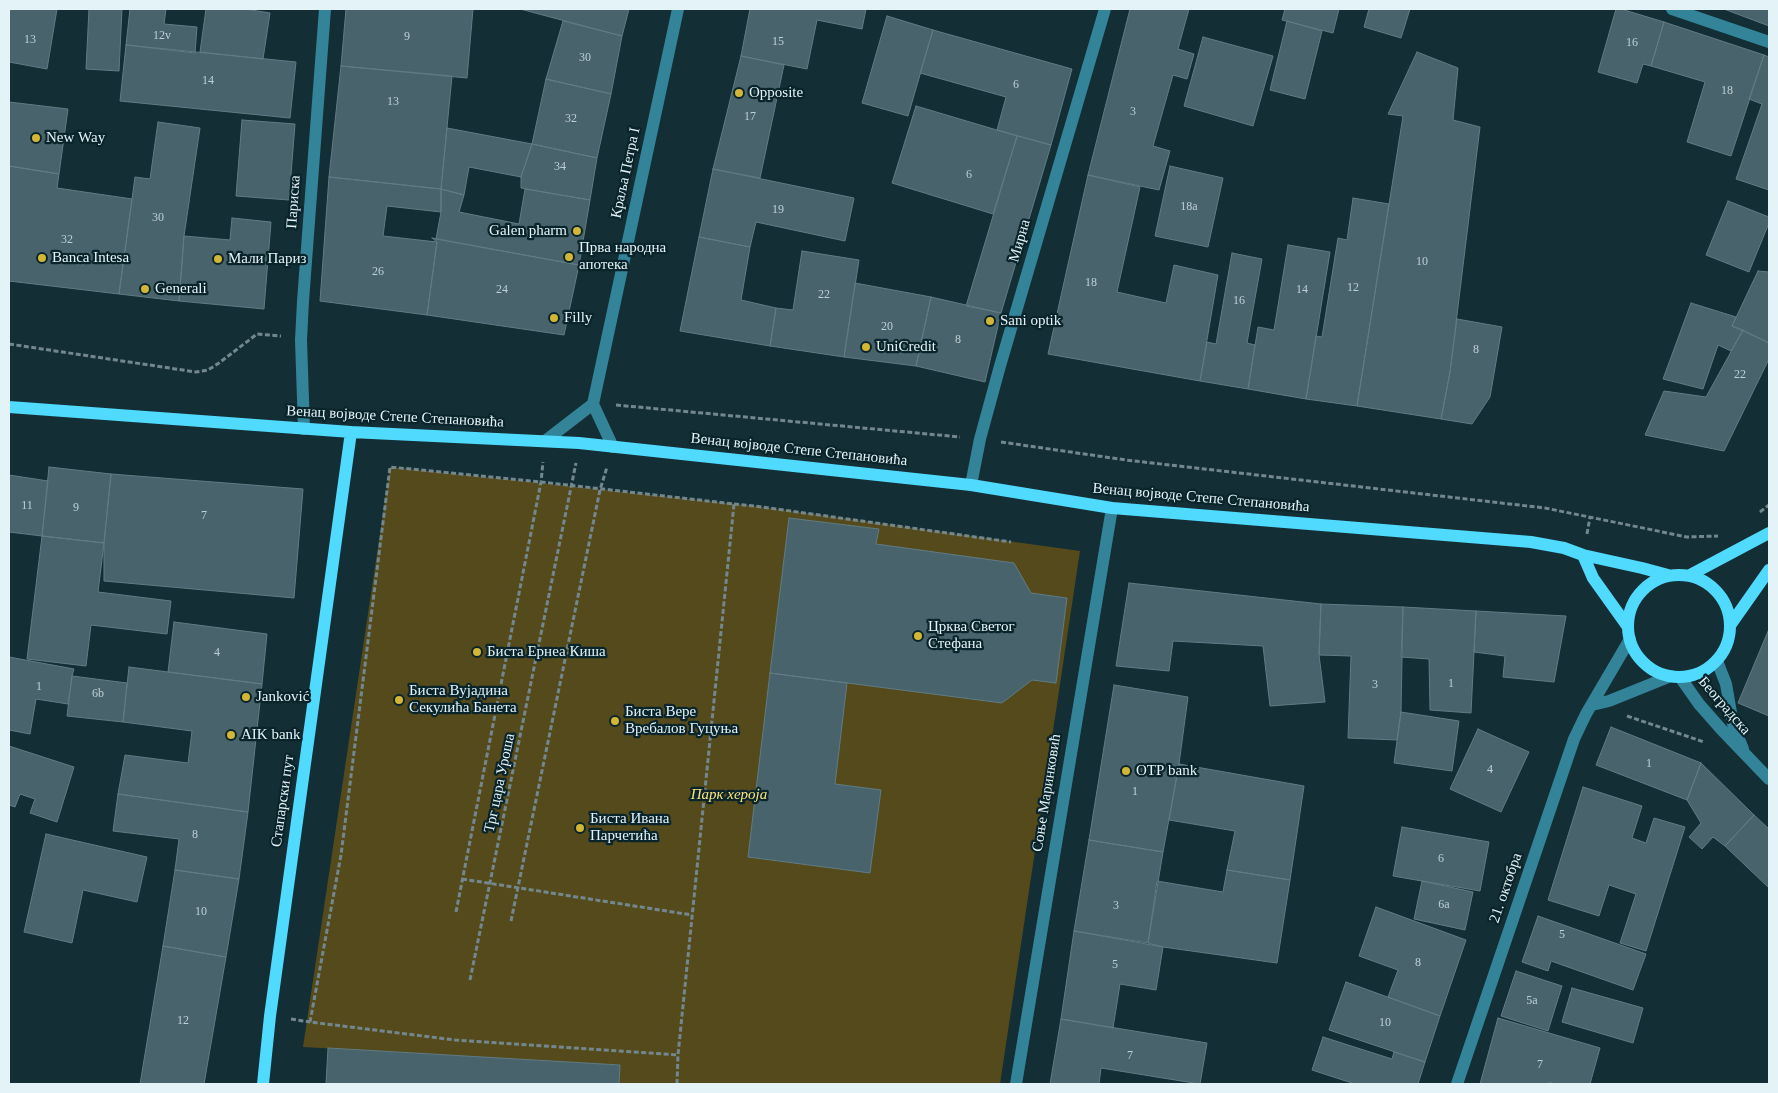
<!DOCTYPE html>
<meta charset="utf-8">
<style>
body{margin:0}
#map{position:relative;width:1778px;height:1093px;overflow:hidden;background:#142e35;font-family:"Times New Roman",serif}
canvas{display:block}
.frame{position:absolute;inset:0;border:10px solid #e4f3f8;pointer-events:none}
</style>
<div id="map">
<canvas width="1778" height="1093"></canvas>
<div class="frame"></div>
</div>
<script>
const context = document.querySelector('canvas').getContext('2d');
context.lineJoin = 'round';
function fillPath(path, color) { context.fillStyle = color; context.fill(path, 'evenodd'); }
const shape = rows => new Path2D(rows.map(r => 'M' + r).join(''));
function stroke(path, color, width, dash) { context.strokeStyle = color; context.lineWidth = width; context.lineCap = dash ? 'butt' : 'round'; context.setLineDash(dash || []); context.stroke(path); }
function label(font, color, halo, rows, align = 'center') {
  context.font = font + ' "Times New Roman",serif'; context.lineWidth = 4.5; context.setLineDash([]); context.textBaseline = 'middle'; context.strokeStyle = halo; context.fillStyle = color; for (const [text, x, y, turn = 0] of rows) {
    context.save(); context.translate(x, y); context.rotate((+turn || 0) * Math.PI / 180); context.textAlign = isNaN(turn) ? turn : align; if (halo) context.strokeText(text, 0, 0); context.fillText(text, 0, 0); context.restore();
  }
}
fillPath(shape([
 [390,467,755,506,1080,551,1000,1084,619,1084,619,1065,303,1047]
]), '#554a1b');
const building = shape([
 [10,9,57,9,47,69,9,62,9,17,10,9],
 [89,9,122,9,119,71,86,69,89,9],
 [130,9,166,9,164,24,197,27,195,53,126,45,130,9],
 [206,9,245,9,270,13,263,59,200,52,206,9],
 [346,9,473,9,467,78,341,66,346,9],
 [520,9,629,9,622,36,520,9],
 [750,9,866,9,862,29,817,20,807,69,741,56,750,9],
 [1130,9,1189,9,1178,49,1194,54,1187,79,1173,75,1153,146,1170,151,1159,190,1088,175,1130,9],
 [1285,9,1339,9,1333,33,1282,20,1285,9],
 [1369,9,1410,9,1401,38,1364,27,1369,9],
 [1616,9,1621,9,1664,22,1651,66,1643,64,1637,83,1598,72,1616,9],
 [1724,9,1769,9,1769,26,1724,9],
 [887,16,933,30,908,116,862,103,887,16],
 [563,21,622,36,611,94,546,79,563,21],
 [1287,21,1322,31,1305,99,1270,90,1287,21],
 [1664,22,1764,55,1731,156,1687,142,1705,82,1651,66,1664,22],
 [933,30,1072,69,1051,145,997,130,1006,97,920,73,933,30],
 [1203,37,1273,56,1253,126,1184,106,1203,37],
 [126,45,296,62,290,118,120,101,126,45],
 [1417,52,1458,68,1453,120,1480,127,1450,372,1441,419,1357,406,1403,116,1388,114,1417,52],
 [1764,55,1769,57,1769,190,1736,179,1762,104,1749,99,1764,55],
 [741,56,784,65,760,178,713,169,741,56],
 [341,66,452,76,441,189,329,177,341,66],
 [546,79,611,94,597,158,532,144,546,79],
 [9,102,68,109,59,174,9,166,9,102],
 [916,106,1017,136,993,214,892,183,916,106],
 [242,120,295,124,289,200,236,196,242,120],
 [158,122,200,128,184,236,179,301,119,294,135,177,150,179,158,122],
 [447,128,532,144,521,177,469,167,464,195,441,189,447,128],
 [1017,136,1051,145,1001,313,966,306,1017,136],
 [532,144,597,158,590,200,521,188,521,177,532,144],
 [9,166,59,174,57,188,132,199,119,294,9,281,9,166],
 [1170,166,1223,178,1208,247,1155,236,1170,166],
 [713,169,854,198,845,241,756,222,750,247,699,237,713,169],
 [1088,175,1140,187,1117,292,1166,303,1174,265,1218,275,1200,381,1048,354,1088,175],
 [329,177,441,189,441,212,387,206,383,236,437,242,427,315,320,301,329,177],
 [441,189,464,195,459,212,519,224,525,189,590,200,579,265,436,239,441,212,441,189],
 [1353,198,1389,204,1357,406,1306,399,1316,336,1322,337,1338,238,1347,240,1353,198],
 [1728,201,1769,217,1769,223,1749,272,1706,255,1728,201],
 [232,218,271,222,264,309,179,301,184,236,230,240,232,218],
 [699,237,750,247,741,300,776,308,770,346,680,331,699,237],
 [432,238,579,265,564,335,427,315,437,242,432,238],
 [1288,245,1330,252,1306,399,1248,389,1258,327,1274,330,1288,245],
 [802,251,859,260,844,357,770,346,776,308,793,310,802,251],
 [1232,253,1262,259,1247,343,1255,345,1248,389,1200,381,1207,342,1216,344,1232,253],
 [1758,271,1769,272,1769,343,1732,326,1758,271],
 [855,283,931,297,916,366,844,357,855,283],
 [931,297,1001,313,985,382,916,366,931,297],
 [1691,303,1736,317,1732,326,1743,330,1731,351,1718,345,1703,389,1663,379,1691,303],
 [1457,319,1502,327,1490,397,1472,424,1441,419,1450,372,1457,319],
 [1743,330,1769,343,1769,359,1724,451,1645,435,1664,391,1706,397,1743,330],
 [49,467,111,474,104,543,42,536,49,467],
 [111,474,303,489,294,598,104,581,104,543,111,474],
 [9,475,48,481,42,536,9,532,9,475],
 [789,518,879,529,876,544,1014,563,1031,593,1067,598,1056,683,1032,680,1002,703,770,673,789,518],
 [42,536,104,543,98,592,171,601,167,634,91,625,86,666,27,659,42,536],
 [1129,583,1321,604,1319,655,1325,702,1270,706,1263,646,1173,641,1169,671,1116,666,1129,583],
 [1321,604,1403,607,1401,712,1397,740,1348,738,1351,656,1319,655,1321,604],
 [1403,607,1476,611,1471,713,1430,710,1429,659,1401,657,1403,607],
 [1476,611,1566,616,1554,682,1503,677,1505,656,1474,652,1476,611],
 [174,622,267,634,262,684,168,672,174,622],
 [1769,629,1769,716,1738,703,1769,629],
 [9,657,74,669,72,676,68,704,36,699,30,734,9,730,9,657],
 [129,667,262,684,248,812,118,794,125,755,188,763,192,731,123,722,129,667],
 [770,673,847,683,835,784,881,790,870,873,748,857,770,673],
 [72,676,127,683,123,722,67,716,72,676],
 [1114,685,1188,697,1179,764,1163,852,1089,840,1114,685],
 [1401,712,1459,721,1452,771,1394,763,1401,712],
 [1611,727,1701,763,1687,800,1596,765,1611,727],
 [1478,729,1529,752,1501,812,1450,789,1478,729],
 [9,746,74,767,57,822,30,813,35,799,20,794,15,807,9,805,9,746],
 [1701,763,1754,815,1725,846,1713,837,1702,849,1689,837,1701,823,1687,800,1701,763],
 [1179,764,1304,786,1290,880,1227,870,1235,831,1169,820,1179,764],
 [1583,787,1642,806,1632,838,1646,843,1654,818,1685,827,1646,951,1620,943,1636,894,1609,885,1599,916,1548,900,1583,787],
 [118,794,248,812,239,879,175,870,179,839,113,831,118,794],
 [1754,815,1769,829,1769,888,1725,846,1754,815],
 [1402,827,1489,842,1480,891,1393,876,1402,827],
 [46,834,147,857,137,902,83,890,72,943,24,932,46,834],
 [1089,840,1163,852,1148,943,1074,931,1089,840],
 [175,870,239,879,226,957,163,946,175,870],
 [1227,870,1290,880,1277,963,1163,947,1148,943,1157,881,1223,892,1227,870],
 [1422,881,1473,892,1465,930,1414,919,1422,881],
 [1376,907,1466,940,1440,1016,1388,997,1398,970,1359,956,1376,907],
 [1538,916,1646,954,1633,990,1551,961,1548,971,1522,962,1538,916],
 [1074,931,1163,947,1156,990,1120,984,1113,1028,1061,1019,1074,931],
 [163,946,226,957,204,1084,140,1084,163,946],
 [1516,971,1562,986,1548,1031,1501,1016,1516,971],
 [1346,982,1440,1016,1425,1062,1329,1030,1346,982],
 [1572,988,1643,1008,1633,1043,1562,1022,1572,988],
 [1498,1018,1600,1048,1590,1084,1555,1084,1549,1082,1548,1084,1480,1084,1498,1018],
 [1061,1019,1207,1043,1200,1084,1101,1068,1099,1084,1050,1084,1061,1019],
 [1323,1037,1392,1059,1394,1052,1425,1062,1418,1084,1355,1084,1312,1070,1323,1037],
 [328,1048,620,1065,619,1084,326,1084,328,1048]
]);
fillPath(building, '#48636b');
stroke(building, '#607c84', 1);
stroke(shape([
 [9,344,196,372,208,370,219,363,257,334,281,336],
 [616,405,960,437],
 [1001,442,1126,460,1545,508,1687,537,1718,536],
 [734,504,755,506,1011,542],
 [1760,512,1769,505],
 [1587,534,1590,517],
 [1627,716,1704,742],
 [462,879,692,915],
 [456,912,541,482,543,462],
 [511,921,600,490,607,467],
 [470,980,576,463],
 [291,1019,310,1022],
 [677,1084,678,1055,734,504,541,482,390,467,341,855,310,1022,455,1040,678,1055]
]), '#73888e', 3, [5, 2.5]);
stroke(shape([
 [1672,9,1769,42],
 [304,429,301,340,303,301,325,9],
 [545,441,593,404],
 [613,447,593,404,678,9],
 [971,485,980,439,1000,366,1105,9],
 [1717,661,1726,684,1733,724,1743,749],
 [1680,677,1699,704,1721,729,1769,779],
 [1592,705,1609,701,1671,676],
 [1016,1084,1112,508],
 [1457,1084,1574,739,1586,714,1630,639]
]), '#338499', 12);
stroke(shape([
 [9,407,351,432,579,443,971,485,1112,508,1531,542,1564,548,1583,555,1642,568,1668,575],
 [1583,555,1593,578,1628,627],
 '1628 626a51 51 0 1 1 102 0a51 51 0 1 1-102 0Z',
 [1690,575,1769,533],
 [1731,624,1769,570],
 [263,1084,270,1016,351,432]
]), '#50dafe', 12);
for (const [x, y, r, color] of [
 [739,93,5,"#d3b635"],
 [36,138,5,"#d3b635"],
 [577,231,5,"#d3b635"],
 [569,257,5,"#d3b635"],
 [42,258,5,"#d3b635"],
 [218,259,5,"#d3b635"],
 [145,289,5,"#d3b635"],
 [554,318,5,"#d3b635"],
 [990,321,5,"#d3b635"],
 [866,347,5,"#d3b635"],
 [918,636,5,"#d3b635"],
 [477,652,5,"#d3b635"],
 [246,697,5,"#d3b635"],
 [399,700,5,"#d3b635"],
 [615,721,5,"#d3b635"],
 [231,735,5,"#d3b635"],
 [1126,771,5,"#d3b635"],
 [580,828,5,"#d3b635"]
]) { const dot = new Path2D(); dot.arc(x, y, r, 0, 2 * Math.PI); context.fillStyle = color; context.fill(dot); stroke(dot, '#0a242b', 2); }
label('12px', '#bdcfd5', null, [
 ["12v",162,36],
 ["9",407,37],
 ["13",30,40],
 ["15",778,42],
 ["16",1632,43],
 ["30",585,58],
 ["14",208,81],
 ["6",1016,85],
 ["18",1727,91],
 ["13",393,102],
 ["3",1133,112],
 ["17",750,117],
 ["32",571,119],
 ["34",560,167],
 ["6",969,175],
 ["18a",1189,207],
 ["19",778,210],
 ["30",158,218],
 ["32",67,240],
 ["10",1422,262],
 ["26",378,272],
 ["18",1091,283],
 ["12",1353,288],
 ["24",502,290],
 ["14",1302,290],
 ["22",824,295],
 ["16",1239,301],
 ["20",887,327],
 ["8",958,340],
 ["8",1476,350],
 ["22",1740,375],
 ["11",27,506],
 ["9",76,508],
 ["7",204,516],
 ["4",217,653],
 ["1",1451,684],
 ["3",1375,685],
 ["1",39,687],
 ["6b",98,694],
 ["1",1649,764],
 ["4",1490,770],
 ["1",1135,792],
 ["8",195,835],
 ["6",1441,859],
 ["6a",1444,905],
 ["3",1116,906],
 ["10",201,912],
 ["5",1562,935],
 ["8",1418,963],
 ["5",1115,965],
 ["5a",1532,1001],
 ["12",183,1021],
 ["10",1385,1023],
 ["7",1130,1056],
 ["7",1540,1065]
]);
label('15px', '#e4f3f8', '#0a242b', [
 ["Opposite",749,93],
 ["New Way",46,138],
 ["Galen pharm",567,231,"right"],
 ["Прва народна",579,248],
 ["апотека",579,265],
 ["Banca Intesa",52,258],
 ["Мали Париз",228,259],
 ["Generali",155,289],
 ["Filly",564,318],
 ["Sani optik",1000,321],
 ["UniCredit",876,347],
 ["Црква Светог",928,627],
 ["Стефана",928,644],
 ["Биста Ернеа Киша",487,652],
 ["Биста Вујадина",409,691],
 ["Секулића Банета",409,708],
 ["Janković",256,697],
 ["Биста Вере",625,712],
 ["Вребалов Гуцуња",625,729],
 ["AIK bank",241,735],
 ["OTP bank",1136,771],
 ["Биста Ивана",590,819],
 ["Парчетића",590,836]
], 'left');
label('15px', '#e4f3f8', '#0a242b', [
 ["Краља Петра I",626,173,-78],
 ["Париска",294,202,-86],
 ["Мирна",1020,241,-74],
 ["Венац војводе Степе Степановића",395,417,3],
 ["Венац војводе Степе Степановића",799,450,6],
 ["Венац војводе Степе Степановића",1201,498,5],
 ["Београдска",1724,706,49],
 ["Трг цара Уроша",500,783,-78],
 ["Соње Маринковић",1047,793,-81],
 ["Стапарски пут",283,801,-82],
 ["21. октобра",1506,888,-71]
]);
label('italic 15px', '#fce37d', '#0a242b', [
 ["Парк хероја",729,795]
]);
</script>
